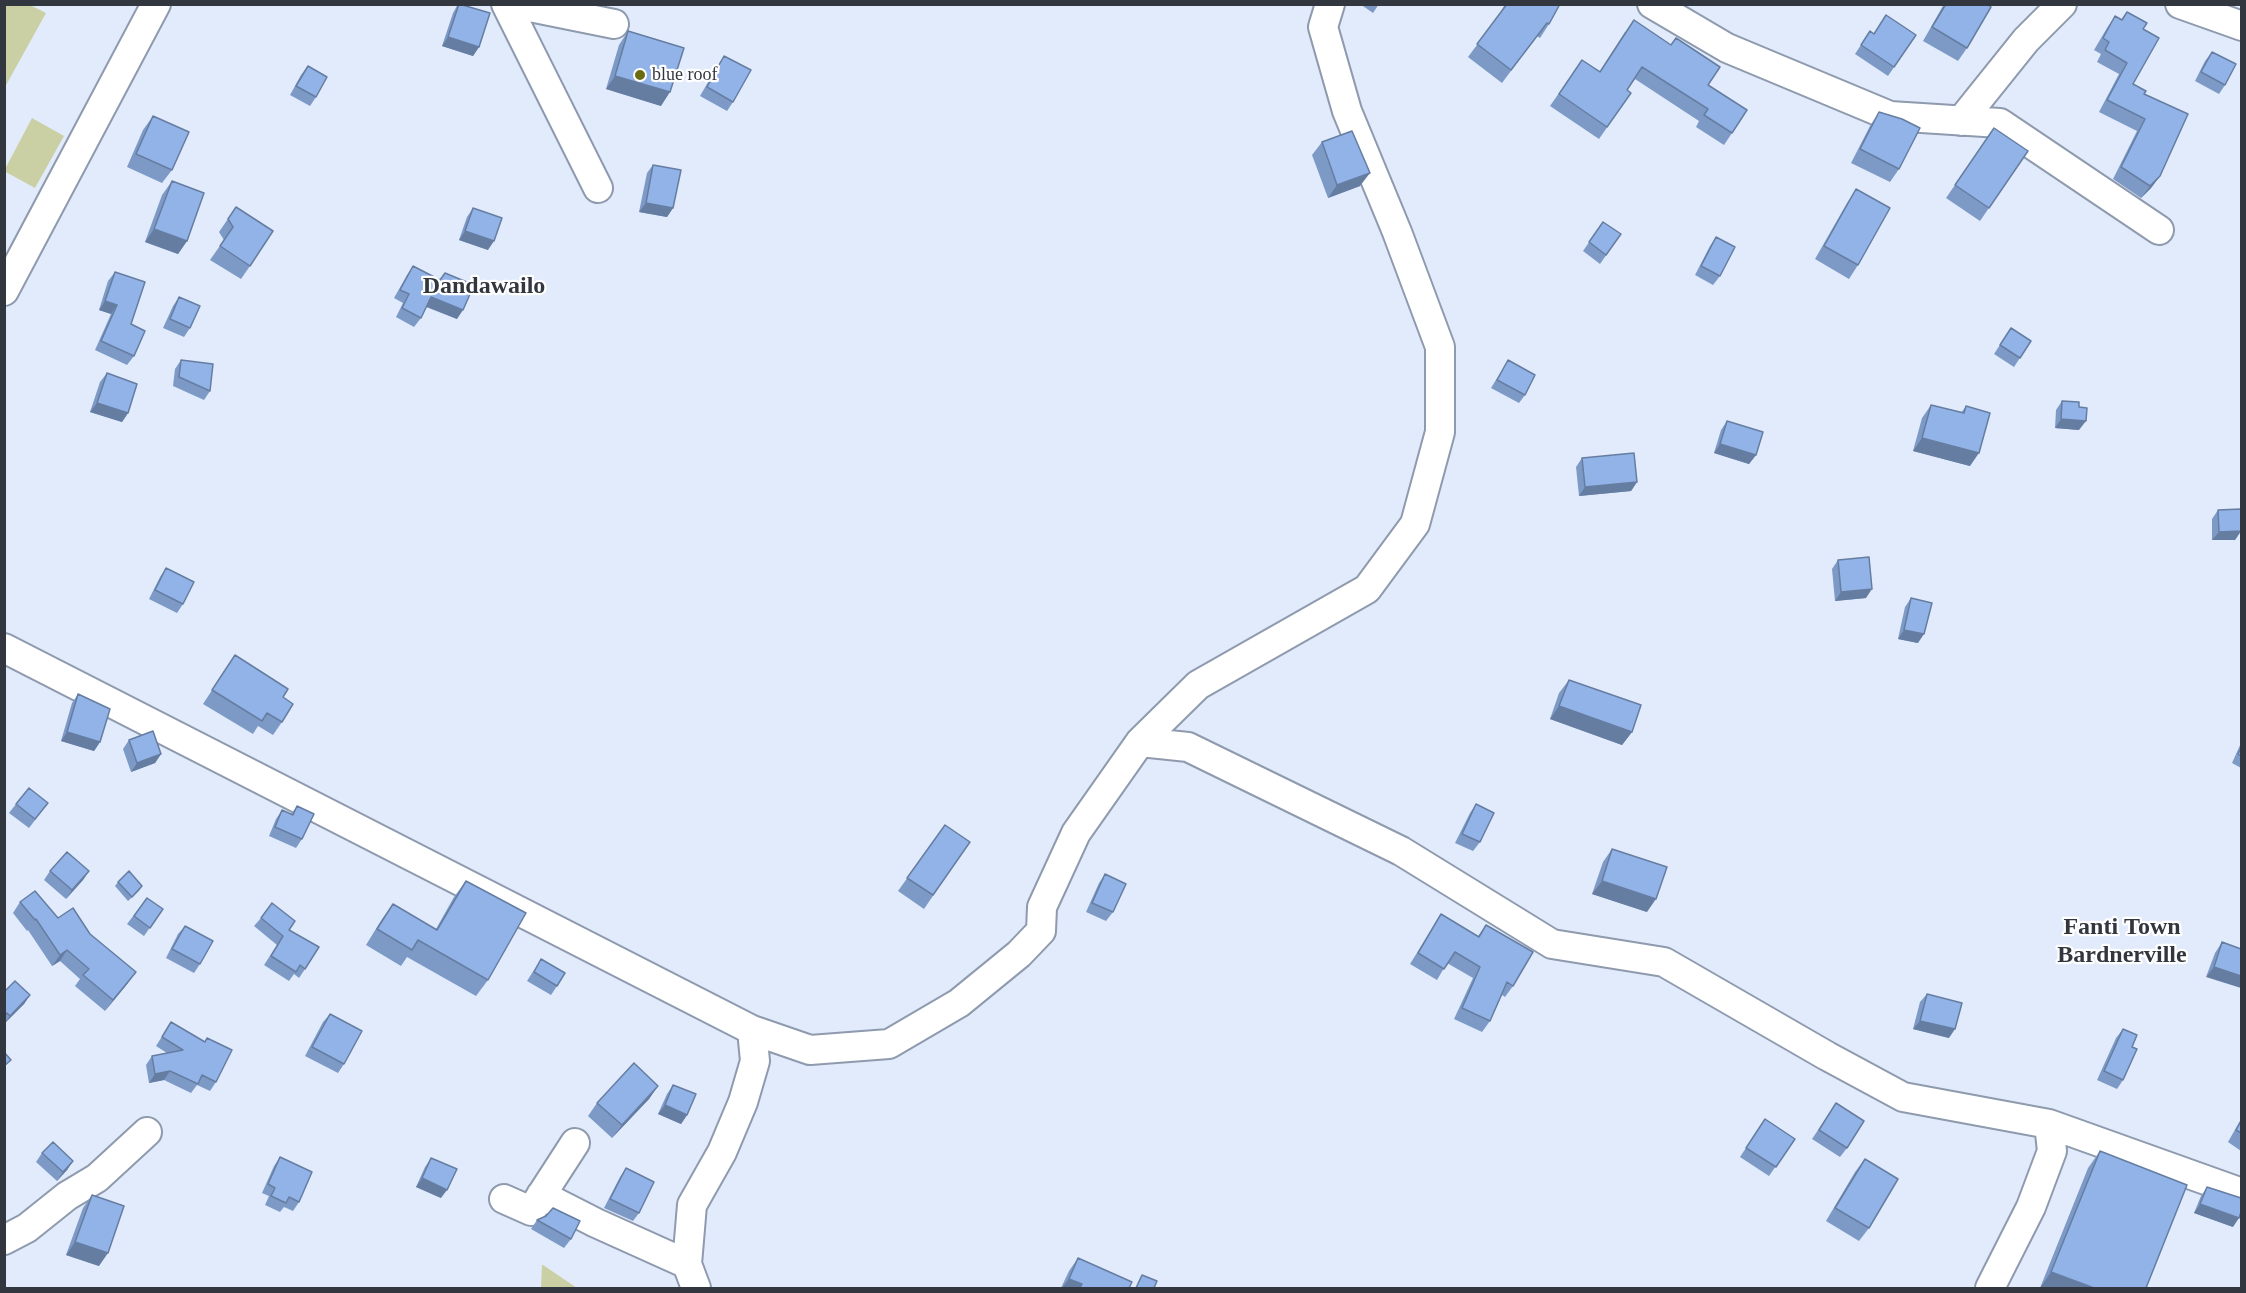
<!DOCTYPE html>
<style>
body{margin:0}
#map{position:relative;width:2246px;height:1293px;overflow:hidden;background:#e1ebfb;font-family:"Times New Roman",serif}
canvas{display:block}
.frame{position:absolute;inset:0;border:6px solid #32373f;pointer-events:none}
</style>
<div id="map">
<canvas width="2246" height="1293"></canvas>
<div class="frame"></div>
</div>
<script>
const context = document.querySelector('canvas').getContext('2d');
context.lineJoin = 'round';
function fillPath(path, color) { context.fillStyle = color; context.fill(path, 'evenodd'); }
const shape = rows => new Path2D(rows.map(r => 'M' + r).join(''));
function stroke(path, color, width, dash) { context.strokeStyle = color; context.lineWidth = width; context.lineCap = dash ? 'butt' : 'round'; context.setLineDash(dash || []); context.stroke(path); }
function label(font, color, halo, rows, align = 'center') {
  context.font = font + ' "Times New Roman",serif'; context.lineWidth = 4.5; context.setLineDash([]); context.textBaseline = 'middle'; context.strokeStyle = halo; context.fillStyle = color; for (const [text, x, y, turn = 0] of rows) {
    context.save(); context.translate(x, y); context.rotate((+turn || 0) * Math.PI / 180); context.textAlign = isNaN(turn) ? turn : align; if (halo) context.strokeText(text, 0, 0); context.fillText(text, 0, 0); context.restore();
  }
}
fillPath(shape([
 [5,4,30,5,46,13,5,87],
 [32,118,64,136,35,188,4,171],
 [542,1265,543,1265,577,1288,541,1288]
]), '#cbcfa4');
const minor = shape([
 [506,4,598,188],
 [515,4,614,24],
 [1652,4,1727,48,1890,116,2000,123,2159,230],
 [2180,4,2242,26],
 [1961,121,2026,40,2062,4],
 [4,291,156,4],
 [4,648,752,1030,810,1050,889,1044,959,1003,1019,954,1041,931,1042,907,1076,833,1140,742,1198,685,1367,589,1415,524,1440,432,1440,347,1397,232,1347,111,1323,27,1330,4],
 [1140,742,1188,747,1401,851,1552,944,1664,962,1827,1056,1903,1097,2049,1124,2242,1193],
 [541,1195,596,1223,687,1264],
 [504,1199,531,1211,575,1143],
 [4,1240,27,1228,67,1196,97,1178,147,1132],
 [696,1288,687,1264,692,1205,722,1152,743,1102,755,1061,752,1030],
 [1990,1288,2031,1207,2052,1151,2049,1124]
]);
stroke(minor, '#8e9aad', 32);
stroke(minor, '#fff', 28);
fillPath(shape([
 [458,4,479,47,473,56,442,46,453,13],
 [1360,4,1379,4,1373,13],
 [1505,4,1560,4,1549,24,1540,38,1537,36,1502,83,1468,57,1500,14],
 [1944,4,1987,4,1967,48,1958,61,1923,41],
 [2127,12,2143,29,2133,84,2144,94,2160,176,2151,188,2141,198,2113,179,2137,131,2099,112,2119,74,2097,62,2101,54,2094,50,2107,28,2115,16,2121,20],
 [628,31,661,106,606,89,619,45],
 [1870,31,1874,34,1916,35,1888,76,1855,54],
 [1625,32,1708,85,1732,133,1724,145,1696,127,1699,121,1635,79,1627,90,1631,93,1599,139,1550,106,1582,60,1600,71],
 [2212,52,2225,85,2219,94,2195,81,2205,61],
 [724,56,733,102,727,111,700,96,718,65],
 [308,66,316,97,310,106,290,95,301,75],
 [1879,112,1899,169,1890,182,1851,163,1870,126],
 [153,116,172,170,162,183,127,167,143,130],
 [1994,128,2028,151,1980,221,1946,198],
 [1322,142,1360,186,1328,198,1312,155],
 [653,165,673,208,667,217,639,212,647,173],
 [172,181,187,241,178,254,145,242,162,195],
 [1856,189,1858,265,1849,279,1815,259,1847,203],
 [236,207,250,266,241,279,210,260,224,240,219,232],
 [473,208,488,250,459,240,467,217],
 [1603,222,1621,234,1600,264,1583,251],
 [1716,237,1720,276,1713,285,1695,275,1710,246],
 [413,266,440,280,445,273,457,319,426,307,421,318,414,327,396,317,403,303,394,298,407,275],
 [115,272,131,324,134,356,127,365,95,350,111,314,99,310,108,281],
 [179,297,190,328,184,337,163,328,173,306],
 [2011,328,2031,341,2014,367,1994,354],
 [181,360,210,391,204,400,173,386,175,369],
 [1508,360,1525,395,1519,403,1491,388],
 [107,373,128,413,122,422,90,412,100,382],
 [2062,401,2079,430,2055,428,2056,410],
 [1931,405,1961,413,1966,406,1970,466,1913,451,1922,418],
 [1727,421,1756,455,1749,464,1714,453,1721,430],
 [1582,458,1637,482,1631,491,1579,496,1576,467],
 [2218,510,2241,531,2235,540,2212,540,2212,519],
 [1838,560,1866,598,1835,601,1832,569],
 [166,568,183,604,177,613,149,599,160,577],
 [1911,598,1918,643,1898,639,1905,607],
 [235,655,282,722,273,735,258,726,253,734,203,704],
 [1569,680,1632,732,1622,745,1550,719,1559,693],
 [78,694,100,742,94,751,61,741,72,703],
 [129,740,161,754,155,763,131,772,123,749],
 [2241,743,2241,768,2232,763],
 [16,804,42,811,29,828,9,813],
 [1476,804,1480,842,1473,851,1455,843,1470,813],
 [297,806,302,839,296,848,269,836,276,819,282,810,291,814],
 [945,825,970,842,924,909,898,891],
 [1612,849,1647,912,1592,894,1603,862],
 [50,871,89,871,83,880,66,899,44,880],
 [1105,874,1113,912,1106,921,1086,912,1099,883],
 [466,881,488,980,476,996,407,957,401,966,366,945,382,919,393,904,436,929,454,897],
 [118,882,142,886,139,891,128,901,115,886],
 [147,898,163,909,144,936,127,924],
 [20,902,58,918,90,934,128,983,105,1011,75,986,80,979,60,961,52,966,28,930,27,931,13,913],
 [1441,914,1478,936,1486,925,1513,986,1505,997,1502,995,1490,1021,1482,1032,1454,1019,1473,978,1447,963,1437,980,1410,964],
 [261,918,289,930,305,969,299,978,294,974,289,981,264,965,277,945,254,926],
 [185,926,200,964,194,973,166,958,178,934],
 [2222,942,2241,949,2206,977,2215,953],
 [541,959,557,986,551,995,527,981],
 [4,992,30,995,24,1004,4,1024],
 [1927,994,1949,1038,1913,1029,1920,1002],
 [330,1014,344,1064,338,1073,305,1056,323,1022],
 [171,1022,204,1042,207,1038,216,1082,210,1091,197,1085,191,1093,164,1080,149,1083,146,1065,152,1056,167,1053,156,1046],
 [2123,1029,2132,1047,2123,1080,2117,1089,2097,1080,2116,1038],
 [673,1085,687,1115,681,1124,658,1114,667,1094],
 [658,1086,649,1099,612,1138,588,1116,597,1103],
 [1830,1112,1847,1148,1840,1157,1812,1139],
 [1765,1119,1795,1139,1769,1176,1740,1157],
 [2241,1119,2241,1151,2228,1142],
 [2100,1151,2146,1288,2040,1288,2088,1168],
 [42,1153,73,1161,67,1170,57,1181,36,1162],
 [280,1157,299,1202,293,1211,284,1207,280,1212,265,1205,269,1196,262,1193,274,1166],
 [431,1158,441,1198,416,1187,425,1167],
 [1865,1159,1869,1228,1859,1241,1826,1221,1855,1172],
 [626,1168,639,1213,633,1221,604,1208,620,1177],
 [2207,1187,2233,1227,2194,1213,2201,1196],
 [92,1195,99,1266,66,1255,83,1208],
 [537,1220,571,1239,564,1248,531,1229],
 [1078,1258,1129,1288,1061,1288,1069,1271]
]), '#7d9ac7');
fillPath(shape([
 [448,37,479,47,473,56,442,46],
 [615,76,670,92,661,106,606,89],
 [1370,173,1360,186,1328,198,1337,185],
 [2160,176,2151,188,2141,198,2150,186],
 [646,203,673,208,667,217,639,212],
 [154,229,187,241,178,254,145,242],
 [465,231,494,241,488,250,459,240],
 [431,297,463,310,457,319,425,306],
 [105,301,117,305,111,314,99,310],
 [97,403,128,413,122,422,90,412],
 [2061,419,2086,421,2079,430,2055,428],
 [1922,438,1979,453,1970,466,1913,451],
 [1720,444,1756,455,1749,464,1714,453],
 [1637,482,1631,491,1579,496,1585,487],
 [2241,531,2235,540,2212,540,2219,532],
 [1872,589,1866,598,1835,601,1841,592],
 [1904,630,1924,634,1918,643,1898,639],
 [1559,706,1632,732,1622,745,1550,719],
 [67,732,100,742,94,751,61,741],
 [161,754,155,763,131,772,137,763],
 [89,871,83,880,66,899,72,890],
 [1602,881,1656,899,1647,912,1592,894],
 [67,950,60,961,52,966,60,955],
 [2214,967,2241,976,2241,988,2206,977],
 [136,972,128,983,105,1011,113,1000],
 [30,995,24,1004,4,1024,10,1016],
 [1920,1021,1955,1029,1949,1038,1913,1029],
 [170,1071,164,1080,149,1083,155,1074],
 [658,1086,649,1099,612,1138,622,1125],
 [665,1105,687,1115,681,1124,658,1114],
 [73,1161,67,1170,57,1181,63,1172],
 [422,1178,447,1190,441,1198,416,1187],
 [2200,1204,2239,1218,2233,1227,2194,1213],
 [75,1242,108,1253,99,1266,66,1255],
 [2051,1272,2094,1288,2040,1288],
 [1069,1279,1082,1284,1079,1288,1062,1288]
]), '#667da2');
const building = shape([
 [459,4,490,13,479,47,448,37,459,4],
 [1507,4,1560,4,1549,24,1547,23,1511,70,1477,44,1507,4],
 [1946,4,1987,4,1991,7,1967,48,1932,27,1946,4],
 [2127,12,2147,23,2143,29,2159,38,2133,84,2146,91,2144,94,2188,114,2160,176,2150,186,2121,167,2145,119,2107,100,2127,63,2105,50,2109,42,2103,38,2115,16,2122,20,2127,12],
 [1886,15,1916,35,1894,67,1861,45,1870,31,1874,34,1886,15],
 [1634,20,1671,45,1676,38,1720,67,1708,85,1747,110,1732,133,1704,115,1708,109,1642,67,1627,90,1631,93,1607,127,1559,94,1582,60,1600,72,1634,20],
 [628,31,684,48,670,92,615,76,628,31],
 [2212,52,2236,64,2225,85,2201,72,2212,52],
 [724,56,751,70,733,102,707,87,724,56],
 [308,66,327,77,316,97,296,86,308,66],
 [1879,112,1902,119,1920,128,1899,169,1860,149,1879,112],
 [153,116,189,132,172,170,136,154,153,116],
 [1994,128,2028,151,1989,208,1955,185,1994,128],
 [1352,131,1370,173,1337,185,1322,142,1352,131],
 [653,165,681,170,673,208,646,203,653,165],
 [172,181,204,193,187,241,154,229,172,181],
 [1856,189,1890,208,1858,265,1824,246,1856,189],
 [236,207,273,231,250,266,220,246,233,227,228,219,236,207],
 [473,208,502,218,494,241,465,231,473,208],
 [1603,222,1621,234,1606,255,1589,242,1603,222],
 [1716,237,1735,247,1720,276,1701,266,1716,237],
 [413,266,440,280,445,273,474,285,463,310,431,297,421,318,402,308,409,294,400,290,413,266],
 [115,272,145,282,131,324,145,331,134,356,101,341,117,305,105,301,115,272],
 [179,297,200,306,190,328,170,319,179,297],
 [2011,328,2031,341,2020,358,2000,345,2011,328],
 [181,360,213,364,210,391,179,377,181,360],
 [1508,360,1535,375,1525,395,1497,380,1508,360],
 [107,373,137,384,128,413,97,403,107,373],
 [2062,401,2079,402,2079,407,2087,408,2086,421,2061,419,2062,401],
 [1931,405,1964,413,1966,406,1990,413,1979,453,1922,438,1931,405],
 [1727,421,1763,432,1756,455,1720,444,1727,421],
 [1634,453,1637,482,1585,487,1582,458,1634,453],
 [2241,509,2241,531,2219,532,2218,510,2241,509],
 [1869,557,1872,589,1841,592,1838,560,1869,557],
 [166,568,194,582,183,604,155,590,166,568],
 [1911,598,1932,603,1924,634,1904,630,1911,598],
 [235,655,288,689,283,697,293,704,282,722,267,713,262,721,212,690,235,655],
 [1569,680,1641,705,1632,732,1559,706,1569,680],
 [78,694,110,709,100,742,67,732,78,694],
 [153,731,161,754,137,763,129,740,153,731],
 [2241,748,2241,756,2238,754,2241,748],
 [29,788,48,803,35,819,16,804,29,788],
 [1476,804,1494,813,1480,842,1462,834,1476,804],
 [297,806,314,814,302,839,275,827,282,810,293,815,297,806],
 [945,825,970,842,933,895,907,878,945,825],
 [1612,849,1667,867,1656,899,1602,881,1612,849],
 [67,852,89,871,72,890,50,871,67,852],
 [129,871,142,886,132,897,118,882,129,871],
 [1105,874,1126,884,1113,912,1092,903,1105,874],
 [466,881,526,913,488,980,418,940,412,950,377,929,393,904,437,930,466,881],
 [35,891,58,918,73,908,90,934,136,972,113,1000,83,975,89,969,67,950,60,955,36,919,35,920,20,902,35,891],
 [147,898,163,909,150,928,134,916,147,898],
 [272,903,295,921,289,930,319,947,305,969,300,965,296,972,271,956,283,936,261,918,272,903],
 [1441,914,1479,937,1486,925,1533,952,1513,986,1507,982,1490,1021,1462,1008,1480,967,1455,952,1444,969,1418,953,1441,914],
 [185,926,213,941,200,964,172,949,185,926],
 [2222,942,2241,949,2241,976,2214,967,2222,942],
 [541,959,565,973,557,986,534,972,541,959],
 [15,981,30,995,10,1016,7,1013,4,1016,4,992,15,981],
 [1927,994,1962,1003,1955,1029,1920,1021,1927,994],
 [330,1014,362,1031,344,1064,312,1047,330,1014],
 [171,1022,205,1042,207,1038,232,1050,216,1082,202,1075,198,1084,170,1071,155,1074,152,1056,183,1050,162,1037,171,1022],
 [2123,1029,2137,1035,2132,1047,2137,1049,2123,1080,2104,1071,2123,1029],
 [4,1052,11,1060,4,1066,4,1052],
 [634,1063,658,1086,622,1125,597,1103,634,1063],
 [673,1085,696,1094,687,1115,665,1105,673,1085],
 [1836,1103,1864,1121,1847,1148,1819,1130,1836,1103],
 [1765,1119,1795,1139,1776,1167,1746,1148,1765,1119],
 [2241,1121,2241,1133,2236,1130,2241,1121],
 [53,1142,73,1161,63,1172,42,1153,53,1142],
 [2100,1151,2187,1185,2146,1288,2094,1288,2051,1272,2100,1151],
 [280,1157,312,1172,299,1202,289,1197,286,1203,271,1196,275,1188,268,1184,280,1157],
 [431,1158,457,1169,447,1190,422,1178,431,1158],
 [1865,1159,1898,1179,1869,1228,1835,1208,1865,1159],
 [626,1168,654,1182,639,1213,610,1199,626,1168],
 [2207,1187,2241,1198,2241,1212,2239,1218,2200,1204,2207,1187],
 [92,1195,124,1206,108,1253,75,1242,92,1195],
 [553,1208,580,1221,571,1239,537,1220,546,1216,553,1208],
 [1078,1258,1132,1282,1129,1288,1080,1288,1082,1284,1069,1279,1078,1258],
 [1142,1275,1157,1281,1154,1288,1136,1288,1142,1275]
]);
fillPath(building, '#91b3e7');
stroke(building, '#667da2', 1.5);
for (const [x, y, r, color] of [
 [640,75,6,"#6a6c0f"]
]) { const dot = new Path2D(); dot.arc(x, y, r, 0, 2 * Math.PI); context.fillStyle = color; context.fill(dot); stroke(dot, '#fff', 2); }
label('18px', '#32373f', '#fff', [
 ["blue roof",652,75]
], 'left');
label('bold 24px', '#32373f', '#fff', [
 ["Dandawailo",484,287],
 ["Fanti Town",2122,928],
 ["Bardnerville",2122,956]
]);
</script>
